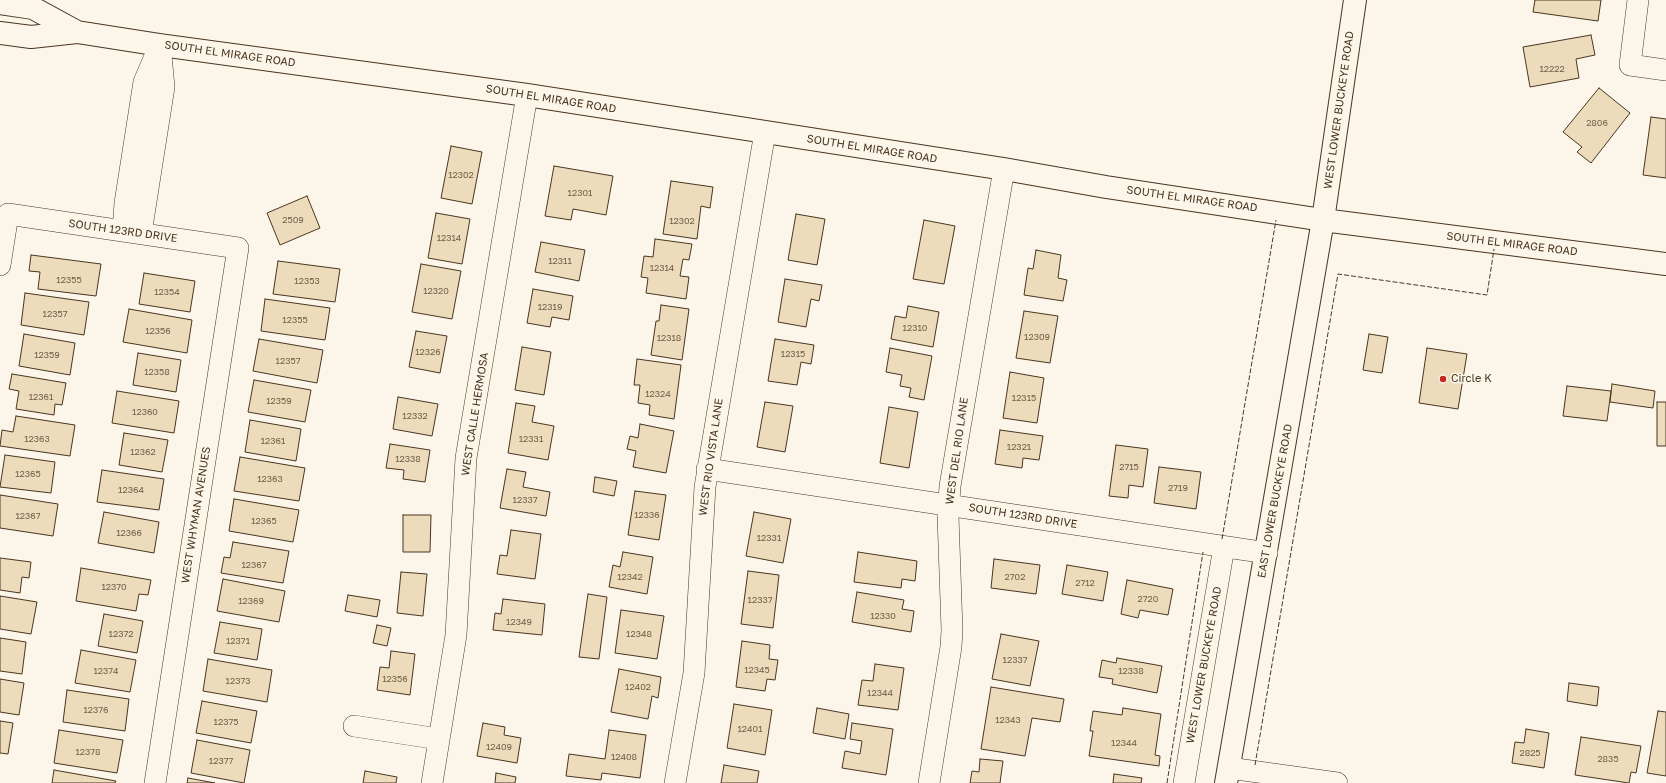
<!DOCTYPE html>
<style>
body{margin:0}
canvas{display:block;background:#fbf6e9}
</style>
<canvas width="1666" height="783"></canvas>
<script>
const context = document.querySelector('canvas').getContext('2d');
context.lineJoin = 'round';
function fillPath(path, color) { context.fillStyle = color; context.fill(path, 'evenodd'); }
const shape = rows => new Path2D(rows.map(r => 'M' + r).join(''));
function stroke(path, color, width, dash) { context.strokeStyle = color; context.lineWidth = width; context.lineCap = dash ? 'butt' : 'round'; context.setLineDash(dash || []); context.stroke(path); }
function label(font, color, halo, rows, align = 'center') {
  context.font = font + ' "Golos Text",sans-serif'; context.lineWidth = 3; context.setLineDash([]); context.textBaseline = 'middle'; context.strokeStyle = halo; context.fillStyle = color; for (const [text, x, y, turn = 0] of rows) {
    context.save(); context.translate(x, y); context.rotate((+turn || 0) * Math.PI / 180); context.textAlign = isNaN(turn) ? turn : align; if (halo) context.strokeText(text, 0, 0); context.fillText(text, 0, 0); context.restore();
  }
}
const building = shape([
 [1535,0,1601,0,1598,21,1533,12,1535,0],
 [1591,35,1595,55,1576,59,1579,78,1530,87,1523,47,1591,35],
 [1599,88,1630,113,1591,163,1577,152,1582,147,1563,132,1599,88],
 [1651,117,1666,119,1666,178,1643,175,1651,117],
 [451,146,482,152,472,204,441,198,451,146],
 [554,166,613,176,606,215,573,209,571,220,545,216,554,166],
 [671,181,713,187,710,208,701,206,697,239,663,234,671,181],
 [307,196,320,228,280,245,267,213,307,196],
 [436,213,470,219,462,264,428,258,436,213],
 [796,214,825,219,817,265,788,260,796,214],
 [924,220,955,226,944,284,913,279,924,220],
 [655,239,692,244,689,260,683,259,680,276,689,277,686,299,646,293,648,278,641,277,644,256,653,257,655,239],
 [541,242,585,250,579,281,535,272,541,242],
 [1036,250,1061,255,1058,278,1067,280,1063,301,1024,295,1028,268,1033,269,1036,250],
 [31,255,101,264,96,296,38,289,40,272,29,271,31,255],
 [278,261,340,269,335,302,273,294,278,261],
 [421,264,461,271,452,319,412,312,421,264],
 [144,273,195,281,190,312,139,304,144,273],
 [785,279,822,285,819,301,811,299,806,327,778,322,785,279],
 [533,289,573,296,569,320,552,317,550,327,527,323,533,289],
 [25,293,89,302,84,335,21,325,25,293],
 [265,299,330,308,325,340,261,331,265,299],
 [661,305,689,309,682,360,651,355,656,321,659,321,661,305],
 [908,306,939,312,933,347,891,339,895,316,906,318,908,306],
 [129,309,192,320,187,353,123,342,129,309],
 [1024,311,1058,316,1050,363,1016,358,1024,311],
 [416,331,447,336,440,373,409,367,416,331],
 [24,334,75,343,70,375,19,366,24,334],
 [1369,334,1388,337,1382,373,1363,370,1369,334],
 [259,339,323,350,317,383,253,371,259,339],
 [775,339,814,345,811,364,801,362,797,385,768,381,775,339],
 [522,347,551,352,544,395,515,390,522,347],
 [890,348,932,356,924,400,909,397,911,388,900,386,902,375,886,372,890,348],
 [1427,348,1467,354,1458,409,1419,403,1427,348],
 [138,353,181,360,176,392,133,385,138,353],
 [637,359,681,365,674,419,649,415,650,405,638,403,640,385,634,385,637,359],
 [1010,372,1044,378,1037,423,1003,418,1010,372],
 [12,374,66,383,62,405,55,404,54,415,16,409,19,391,9,389,12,374],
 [254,380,311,390,305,422,248,412,254,380],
 [1612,384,1655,391,1653,408,1610,402,1612,384],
 [1567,386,1611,391,1607,421,1563,416,1567,386],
 [117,391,179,401,174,433,112,423,117,391],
 [398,397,438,404,432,436,393,429,398,397],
 [765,402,793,406,785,452,757,447,765,402],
 [1657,402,1666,402,1666,446,1657,446,1657,402],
 [516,403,535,406,532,422,554,426,548,460,508,453,516,403],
 [889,407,918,412,909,468,880,463,889,407],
 [16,416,75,425,70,456,0,446,2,430,13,432,16,416],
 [250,420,301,429,296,461,245,452,250,420],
 [640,424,674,431,666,473,633,467,636,451,627,449,630,436,638,438,640,424],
 [1000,430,1043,436,1039,460,1023,458,1022,468,995,464,1000,430],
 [124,433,168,440,162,472,119,465,124,433],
 [390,444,430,450,425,482,403,479,404,470,386,468,390,444],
 [1116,445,1148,449,1143,487,1129,485,1128,498,1109,496,1116,445],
 [5,455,55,462,51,493,0,487,5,455],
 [240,457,305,468,299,501,234,491,240,457],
 [1159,467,1201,472,1196,509,1154,503,1159,467],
 [507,469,526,472,523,487,550,492,546,516,500,508,507,469],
 [102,470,164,479,159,510,97,502,102,470],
 [595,477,617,481,614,496,593,492,595,477],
 [635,491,666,495,659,540,628,535,635,491],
 [0,495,58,504,53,536,0,528,0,495],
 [234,499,299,510,293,542,229,531,234,499],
 [104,512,159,522,154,553,98,543,104,512],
 [754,512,791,519,783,563,746,556,754,512],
 [403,515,431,515,430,552,403,552,403,515],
 [511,530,541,534,535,579,497,574,500,555,507,556,511,530],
 [233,542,289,551,283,583,221,573,224,557,230,558,233,542],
 [623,552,653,557,647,594,609,587,613,565,620,567,623,552],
 [858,552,917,561,915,581,902,579,901,588,854,582,858,552],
 [0,558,31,562,29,578,22,577,20,593,0,590,0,558],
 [994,559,1040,565,1036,594,991,588,994,559],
 [1067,565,1108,572,1103,601,1062,594,1067,565],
 [81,568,151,580,148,595,139,594,136,611,76,601,81,568],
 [748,571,779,575,773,628,741,624,748,571],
 [401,572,427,574,423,616,397,613,401,572],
 [223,579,285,591,279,622,217,611,223,579],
 [1127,580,1173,589,1168,615,1140,610,1138,618,1121,614,1127,580],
 [857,592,904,600,902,609,914,611,911,632,852,622,857,592],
 [588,594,607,597,599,659,579,657,588,594],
 [348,595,380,600,377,617,345,611,348,595],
 [0,596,37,602,31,634,0,629,0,596],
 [503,599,545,604,542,635,493,630,495,613,501,614,503,599],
 [621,610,664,616,657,659,615,653,621,610],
 [104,614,143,621,137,653,98,646,104,614],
 [220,622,262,629,257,660,214,653,220,622],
 [377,625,391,628,387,646,373,643,377,625],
 [1001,634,1039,641,1030,686,992,679,1001,634],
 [0,638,26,642,22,674,0,671,0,638],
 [742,641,770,645,769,659,778,660,775,680,767,679,765,691,736,687,742,641],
 [81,650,136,660,130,692,75,683,81,650],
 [391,651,415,654,410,695,377,690,380,667,389,668,391,651],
 [1117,658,1162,666,1157,693,1112,684,1113,679,1099,677,1102,660,1116,663,1117,658],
 [208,659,272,670,267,702,203,691,208,659],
 [875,664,904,668,898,710,858,705,862,680,873,681,875,664],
 [619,669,661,677,658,698,652,696,648,719,611,712,619,669],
 [0,679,24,683,19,715,0,712,0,679],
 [1569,683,1599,687,1597,706,1567,701,1569,683],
 [991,687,1064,699,1060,722,1032,718,1025,756,981,749,991,687],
 [67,690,129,699,125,731,63,722,67,690],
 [202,701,257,711,251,743,196,733,202,701],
 [734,704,772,710,765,755,727,748,734,704],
 [817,708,849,714,845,739,813,733,817,708],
 [1123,708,1161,714,1155,755,1160,756,1159,766,1089,756,1093,731,1090,731,1093,711,1122,715,1123,708],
 [1658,711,1666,712,1666,776,1647,773,1658,711],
 [0,721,13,723,8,754,0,753,0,721],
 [483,723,505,727,504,735,521,738,517,763,477,756,483,723],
 [852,723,893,729,886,775,842,768,845,751,860,754,862,741,850,739,852,723],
 [1526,729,1549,733,1544,768,1512,763,1515,742,1524,743,1526,729],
 [59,730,123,740,117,773,54,763,59,730],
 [609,730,646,735,640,778,602,773,601,780,566,776,569,754,605,759,609,730],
 [1581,737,1641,746,1636,773,1631,772,1629,783,1575,775,1581,737],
 [197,740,250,750,244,783,191,773,197,740],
 [980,759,1003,761,1000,783,970,783,972,771,979,772,980,759],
 [724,765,759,771,757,783,721,783,724,765],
 [54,770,116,781,115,783,52,783,54,770],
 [365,771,397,777,396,783,363,783,365,771],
 [496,773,516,777,515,783,495,783,496,773],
 [1114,774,1142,778,1141,783,1113,783,1114,774],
 [188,778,215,783,187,783,188,778]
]);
fillPath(building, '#ecdcbc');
stroke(building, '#4a3520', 1);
const minor = shape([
 [1638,0,1630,65,1666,70],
 [123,231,125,203,144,82,159,47],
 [141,233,164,87,160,45],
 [0,265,8,214,238,248,155,783],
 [707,469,1267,553],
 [354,726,439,739],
 [1229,768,1337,783],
 [432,783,456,635,466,458,527,95],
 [675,783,694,673,705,487,765,132],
 [929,783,951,647,952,630,948,516,950,486,1004,169],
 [1184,783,1224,547]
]);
const major = shape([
 [0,3,33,8,77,32],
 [0,33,31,37,77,32,160,45,527,95,1004,169,1106,187,1323,220,1666,264],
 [1226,783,1323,220,1355,0]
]);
stroke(minor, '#4a3520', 22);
stroke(major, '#4a3520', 24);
stroke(minor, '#fbf6e9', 21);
stroke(major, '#fbf6e9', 22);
stroke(shape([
 [1222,539,1276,220],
 [1255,765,1338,274,1487,295,1494,249],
 [1167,783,1203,552]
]), '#4a3520', 1, [5, 2]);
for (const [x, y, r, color] of [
 [1443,379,4,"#c62828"]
]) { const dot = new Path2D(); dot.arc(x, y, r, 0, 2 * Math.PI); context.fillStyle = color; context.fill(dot); stroke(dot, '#fbf6e9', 1.5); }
label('9px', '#725f47', null, [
 ["12222",1552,69],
 ["2806",1597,123],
 ["12302",461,175],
 ["12301",580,193],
 ["2509",293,220],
 ["12302",682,221],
 ["12314",449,238],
 ["12311",560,261],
 ["12314",662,268],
 ["12355",69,280],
 ["12353",307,281],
 ["12320",436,291],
 ["12354",167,292],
 ["12319",550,307],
 ["12357",55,314],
 ["12355",295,320],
 ["12310",915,328],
 ["12356",158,331],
 ["12309",1037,337],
 ["12318",669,338],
 ["12326",428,352],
 ["12315",793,354],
 ["12359",47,355],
 ["12357",288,361],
 ["12358",157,372],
 ["12324",658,394],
 ["12361",41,397],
 ["12315",1024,398],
 ["12359",279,401],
 ["12360",145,412],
 ["12332",415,416],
 ["12363",37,439],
 ["12331",531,439],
 ["12361",273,441],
 ["12321",1019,447],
 ["12362",143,452],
 ["12338",408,459],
 ["2715",1129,467],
 ["12365",28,474],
 ["12363",270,479],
 ["2719",1178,488],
 ["12364",131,490],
 ["12337",525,500],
 ["12336",647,515],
 ["12367",28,516],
 ["12365",264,521],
 ["12366",129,533],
 ["12331",769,538],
 ["12367",254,565],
 ["12342",630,577],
 ["2702",1015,577],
 ["2712",1085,583],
 ["12370",114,587],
 ["2720",1148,599],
 ["12337",760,600],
 ["12369",251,601],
 ["12330",883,616],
 ["12349",519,622],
 ["12372",121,634],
 ["12348",639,634],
 ["12371",238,641],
 ["12337",1015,660],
 ["12345",757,670],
 ["12374",106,671],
 ["12338",1131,671],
 ["12356",395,679],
 ["12373",238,681],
 ["12402",638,687],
 ["12344",880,693],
 ["12376",96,710],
 ["12343",1008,720],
 ["12375",226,722],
 ["12401",750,729],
 ["12344",1124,743],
 ["12409",499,747],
 ["12378",88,752],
 ["2825",1530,753],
 ["12408",624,757],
 ["2835",1608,759],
 ["12377",221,761]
]);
label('11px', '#4a3520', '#fbf6e9', [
 ["SOUTH EL MIRAGE ROAD",230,54,8],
 ["SOUTH EL MIRAGE ROAD",551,99,9],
 ["WEST LOWER BUCKEYE ROAD",1339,110,-82],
 ["SOUTH EL MIRAGE ROAD",872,149,9],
 ["SOUTH EL MIRAGE ROAD",1192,199,8],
 ["SOUTH 123RD DRIVE",123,231,8],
 ["SOUTH EL MIRAGE ROAD",1512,244,7],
 ["WEST CALLE HERMOSA",475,414,-81],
 ["WEST DEL RIO LANE",957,451,-82],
 ["WEST RIO VISTA LANE",711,457,-82],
 ["EAST LOWER BUCKEYE ROAD",1275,501,-80],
 ["WEST WHYMAN AVENUES",196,515,-81],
 ["SOUTH 123RD DRIVE",1023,516,9],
 ["WEST LOWER BUCKEYE ROAD",1204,665,-80]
]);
label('11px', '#4a3520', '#fbf6e9', [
 ["Circle K",1451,379]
], 'left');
</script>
